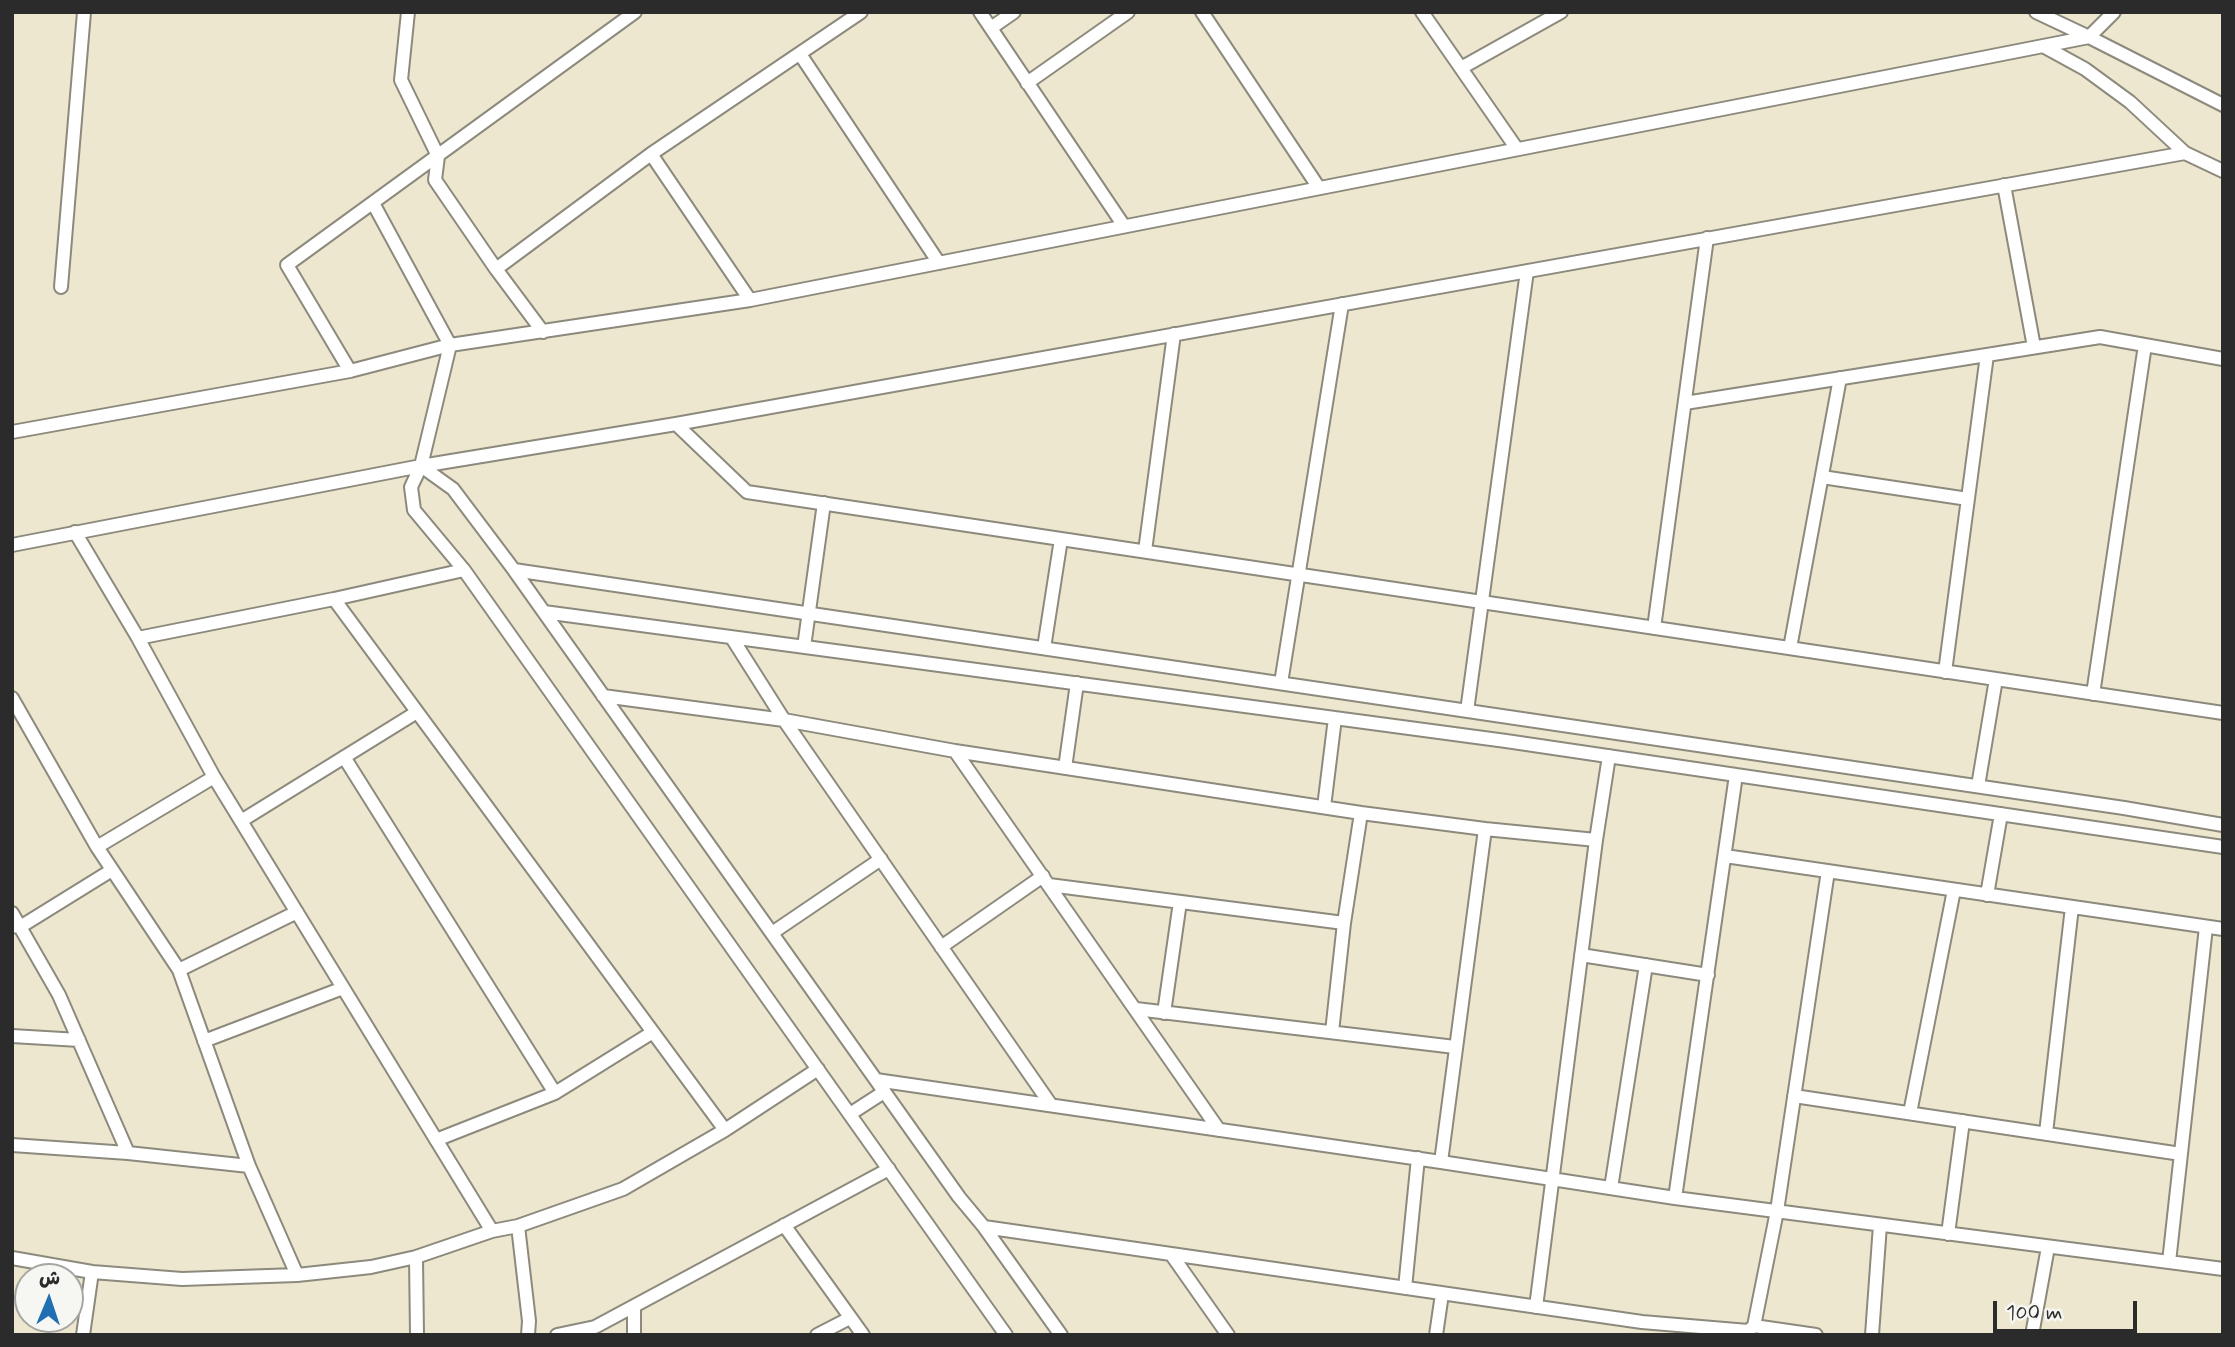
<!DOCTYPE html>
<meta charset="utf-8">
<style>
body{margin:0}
#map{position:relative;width:2235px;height:1347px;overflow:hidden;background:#eee7cf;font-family:Mynerve,"Playpen Sans Arabic",sans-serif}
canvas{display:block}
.frame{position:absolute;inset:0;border:14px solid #2b2b2b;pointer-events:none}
.north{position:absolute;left:14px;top:1263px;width:70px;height:70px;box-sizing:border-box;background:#f6f6f2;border:2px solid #a5a5a2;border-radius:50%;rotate:2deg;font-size:19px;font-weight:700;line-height:28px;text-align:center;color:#2b2b2b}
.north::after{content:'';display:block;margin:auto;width:24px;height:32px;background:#1f6fb2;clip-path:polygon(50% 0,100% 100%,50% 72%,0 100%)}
.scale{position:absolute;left:1993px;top:1301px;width:144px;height:32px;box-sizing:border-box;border:4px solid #2b2b2b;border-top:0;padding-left:9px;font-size:21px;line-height:24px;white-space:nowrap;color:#2b2b2b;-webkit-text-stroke:5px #f6f6f2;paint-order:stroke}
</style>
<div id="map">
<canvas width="2235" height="1347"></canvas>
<div class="frame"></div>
<div class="north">ش</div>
<div class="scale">100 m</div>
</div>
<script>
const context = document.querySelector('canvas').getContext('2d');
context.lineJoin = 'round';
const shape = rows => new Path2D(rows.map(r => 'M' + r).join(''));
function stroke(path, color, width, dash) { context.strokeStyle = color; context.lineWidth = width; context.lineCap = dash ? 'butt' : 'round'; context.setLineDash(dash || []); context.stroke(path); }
const minor = shape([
 [408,12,401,80,438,156,435,180,496,269],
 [980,12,1124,226],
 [1202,12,1319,188],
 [1422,12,1517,149],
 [2036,12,2089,37,2114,12],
 [991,28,1014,12],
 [2043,46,2085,69,2130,102,2185,153],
 [800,54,939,263],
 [1461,68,1561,12],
 [1027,83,1128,12],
 [651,154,750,300],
 [2004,185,2034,347],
 [373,203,450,345,421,466,411,487,414,510,464,570,1006,1335],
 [61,287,84,12],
 [543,332,496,269,651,154,861,12],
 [350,371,287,265,635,12],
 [1685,403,2100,337,2223,359],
 [676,424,747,492,2223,713],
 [12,432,350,371,450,345,750,300,2089,37,2223,105],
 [421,466,453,489,514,570,959,1197,984,1227,1061,1335],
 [1822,477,1968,499],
 [75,532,138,638,214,777,492,1231],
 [12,545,421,466,676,424,2185,153,2223,171],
 [1145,551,1174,334],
 [514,570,2124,808,2223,825],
 [334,599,725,1130],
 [544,612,1506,741,2223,847],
 [1654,628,1707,238],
 [138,638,334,599,464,570],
 [732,638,784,720,1051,1105],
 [804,647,824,503],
 [1044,648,1061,539],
 [1790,648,1840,378],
 [1945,672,1987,355],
 [1281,683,1342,304],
 [2093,694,2145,345],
 [603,696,784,720,955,751,1361,813,1485,829,1596,840],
 [12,698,97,847,179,970,249,1166,297,1275],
 [1467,711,1527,271],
 [955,751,1219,1130],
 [344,757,555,1093],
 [1065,768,1077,683],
 [1978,786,1996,679],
 [1324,807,1335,718],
 [241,821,417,712],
 [97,847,214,777],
 [1725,856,2223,929],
 [1049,885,1344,923],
 [1987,895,2001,814],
 [12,913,59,995,128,1153],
 [13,926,20,927,112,870],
 [772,933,881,859],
 [941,947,1043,876],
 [1581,955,1708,975],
 [179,970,297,912],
 [1136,1009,1455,1047],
 [1164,1013,1180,902],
 [1332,1032,1344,923,1361,813],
 [12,1036,79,1040],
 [204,1041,343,988],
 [876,1080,1441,1162,1675,1198,2223,1269],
 [1794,1096,2181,1154],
 [1910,1113,1954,890],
 [850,1114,884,1092],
 [2046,1133,2072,907],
 [436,1140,555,1093,653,1032],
 [12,1145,128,1153,249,1166],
 [1441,1162,1485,829],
 [1611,1188,1646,965],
 [1675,1198,1736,775],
 [784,1225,863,1335],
 [518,1226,529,1321,528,1335],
 [984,1227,1642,1322,1748,1331],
 [1948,1234,1963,1121],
 [1171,1254,1228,1335],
 [416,1257,417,1335],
 [12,1258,92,1272,182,1279,297,1275,371,1267,416,1257,492,1231,518,1226,623,1189,725,1130,818,1069],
 [2169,1262,2206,927],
 [1405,1288,1418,1158],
 [1536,1307,1596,840,1609,756],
 [1754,1326,1816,1335],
 [83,1335,92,1272],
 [557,1335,595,1327,889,1169],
 [634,1335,634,1306],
 [817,1335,850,1318],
 [1436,1335,1442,1294],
 [1747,1335,1748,1331,1754,1326,1777,1211,1828,871],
 [1872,1335,1880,1225],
 [2032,1335,2048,1247]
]);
stroke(minor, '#8c897d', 16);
stroke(minor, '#fff', 12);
</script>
